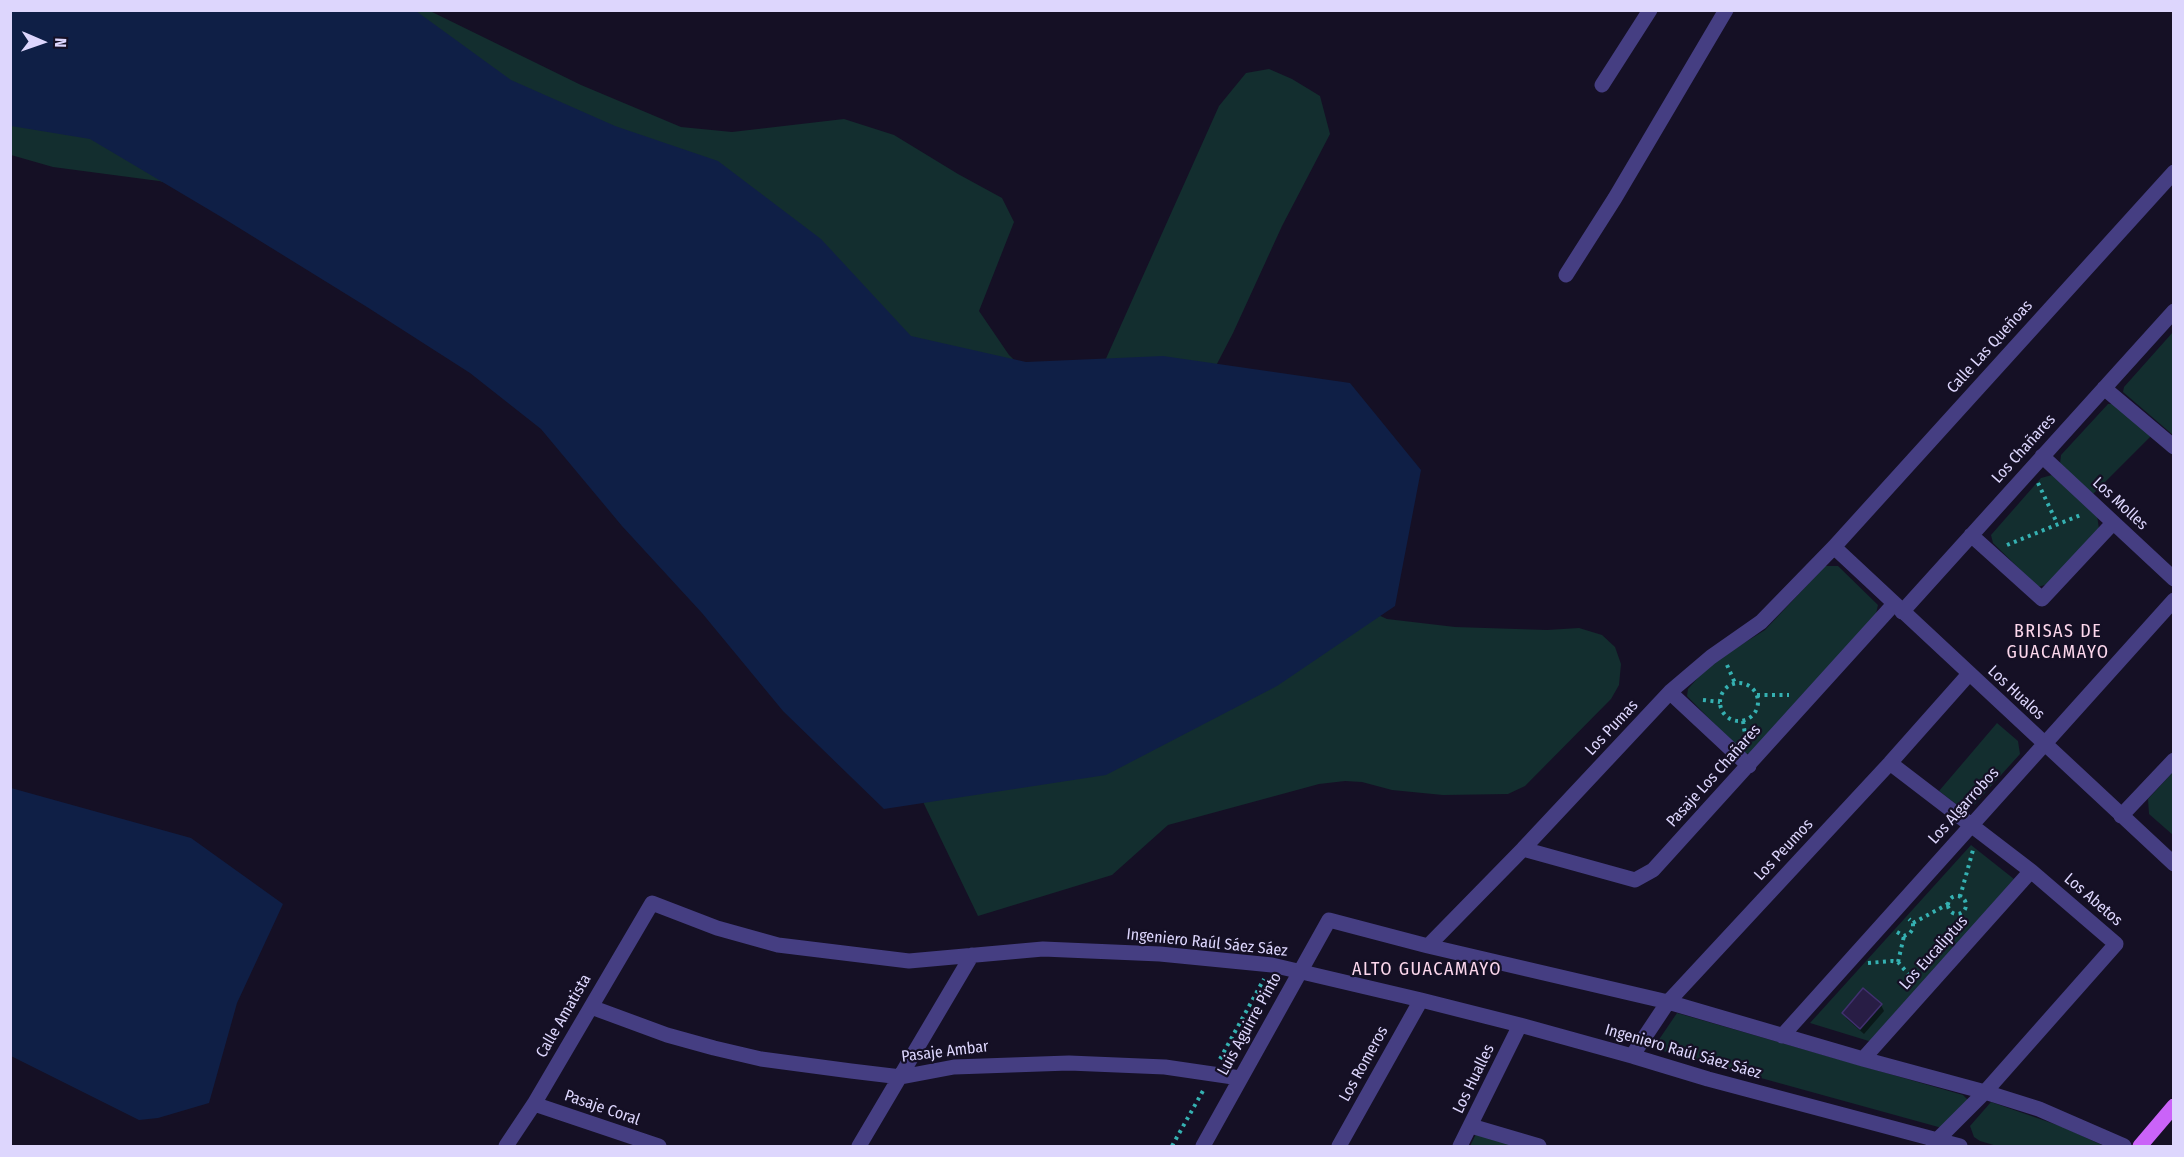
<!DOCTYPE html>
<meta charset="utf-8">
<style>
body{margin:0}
#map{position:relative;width:2184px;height:1157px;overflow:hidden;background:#151025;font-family:"Fira Sans Condensed",sans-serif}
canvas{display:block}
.frame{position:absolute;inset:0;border:12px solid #ddd6fd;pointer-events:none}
.north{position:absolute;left:12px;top:12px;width:60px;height:60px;-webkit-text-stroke:4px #151025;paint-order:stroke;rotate:92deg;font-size:16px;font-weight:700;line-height:24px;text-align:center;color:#ddd6fd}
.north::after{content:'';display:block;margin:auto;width:21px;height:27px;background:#ddd6fd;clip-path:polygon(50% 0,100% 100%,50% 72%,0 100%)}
</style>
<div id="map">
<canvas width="2184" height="1157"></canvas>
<div class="frame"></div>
<div class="north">N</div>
</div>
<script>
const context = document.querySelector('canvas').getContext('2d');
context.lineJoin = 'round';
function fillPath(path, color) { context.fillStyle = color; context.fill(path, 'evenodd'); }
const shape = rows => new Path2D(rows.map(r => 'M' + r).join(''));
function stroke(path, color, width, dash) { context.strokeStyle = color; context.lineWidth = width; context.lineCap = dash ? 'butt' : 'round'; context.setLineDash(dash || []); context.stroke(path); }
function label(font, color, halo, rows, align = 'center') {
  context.font = font + ' "Fira Sans Condensed",sans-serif'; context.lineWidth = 4.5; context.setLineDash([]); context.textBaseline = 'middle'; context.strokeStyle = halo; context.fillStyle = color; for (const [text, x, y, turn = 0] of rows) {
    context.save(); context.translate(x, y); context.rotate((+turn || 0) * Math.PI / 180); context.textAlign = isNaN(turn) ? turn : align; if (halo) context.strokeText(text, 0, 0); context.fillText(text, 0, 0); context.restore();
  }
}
fillPath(shape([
 [10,11,430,11,581,85,681,127,732,132,844,119,894,135,958,174,1002,198,1014,222,979,311,1009,355,1033,378,1083,410,1219,106,1246,73,1269,69,1292,79,1320,96,1330,134,1282,226,1233,333,1192,412,1343,599,1387,619,1455,627,1547,630,1579,628,1602,635,1615,647,1621,664,1619,685,1611,699,1525,786,1508,794,1443,795,1392,790,1362,782,1345,781,1319,784,1168,825,1112,875,978,916,913,781,587,337,324,229,159,181,53,167,11,155],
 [2173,332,2173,435,2123,392,2124,387],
 [2108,404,2116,404,2151,436,2093,494,2060,464,2061,455],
 [2052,475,2097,515,2099,529,2048,584,2038,587,1993,543,1991,535,2041,478],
 [1825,566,1838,566,1878,605,1876,614,1752,753,1744,754,1687,696,1688,689,1710,664,1765,630],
 [1997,723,2018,741,2020,754,1974,805,1960,807,1939,791],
 [2173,772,2173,835,2149,814,2148,799],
 [1971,845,2014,879,1872,1042,1810,1023],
 [1677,1013,1963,1095,1969,1101,1942,1128,1663,1051,1658,1041],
 [1991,1102,2063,1127,2104,1146,1997,1146,1980,1141,1974,1137,1970,1126],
 [1476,1134,1519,1146,1470,1146]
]), '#132e2f');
fillPath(shape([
 [10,11,416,11,511,80,615,126,718,161,821,239,911,336,1026,362,1163,356,1350,383,1421,470,1395,606,1277,686,1106,775,884,809,783,711,702,613,622,526,541,429,470,373,367,307,223,218,90,139,11,126],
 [11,788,191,838,283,904,237,1003,209,1103,158,1118,139,1120,11,1056]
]), '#0f1f46');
fillPath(shape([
 [1881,1005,1884,1011,1864,1034,1847,1019,1843,1013]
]), '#0007');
const building = shape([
 [1863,988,1882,1004,1860,1029,1842,1013,1863,988]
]);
fillPath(building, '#281d45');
stroke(building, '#413070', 1.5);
stroke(shape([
 [2038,483,2057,523],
 [2007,545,2083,514],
 [1727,665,1735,683],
 '1720 702a19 19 0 1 1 38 0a19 19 0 1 1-38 0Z',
 [1757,695,1789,695],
 [1703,700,1720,702],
 [1743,721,1746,741],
 '1948 905a9 9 0 1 1 18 0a9 9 0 1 1-18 0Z',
 [1960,897,1973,850],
 [1913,923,1948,904],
 [1897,932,1904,936,1910,933,1913,929,1913,923,1909,919],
 [1898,962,1904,936],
 [1868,963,1892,961,1898,962,1909,975,1910,984],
 [1220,1059,1264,979],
 [1172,1146,1204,1089]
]), '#35b1b2', 4, [3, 4.5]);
stroke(shape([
 [1602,85,1650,10],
 [1566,275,1615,198,1726,10],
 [2104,388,2174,447],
 [2042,456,2174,579],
 [1971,535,2042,599,2113,523],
 [1834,547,2174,864],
 [1902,612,2174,311],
 [1671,691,1676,698,1749,766],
 [1890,763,2031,871,2116,944,1985,1092,1933,1144],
 [2121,816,2174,760],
 [1523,849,1635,880,1653,870,1894,604],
 [1428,946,1523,849,1671,691,1711,657,1761,622,1834,547,2174,172],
 [591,1007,667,1035,714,1048,761,1059,851,1071,901,1077,954,1067,1069,1063,1165,1067,1240,1078],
 [1782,1036,2174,600],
 [1632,1056,1668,1002,1890,763,1969,674],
 [1863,1059,2031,871],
 [534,1104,659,1146],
 [1471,1126,1539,1146],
 [506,1146,534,1104,652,903,717,928,778,945,909,961,1043,949,1160,954,1272,965,1421,1000,1520,1025,1632,1056,1708,1079,1960,1146],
 [859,1146,972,955],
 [1203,1146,1329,920,1428,946,1668,1002,1863,1059,1985,1092,2039,1109,2124,1146],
 [1339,1146,1421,1000],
 [1460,1146,1520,1025]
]), '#453e82', 15);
stroke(shape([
 [2140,1146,2174,1106]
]), '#ca63f8', 15);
label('16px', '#ddd6fd', '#151025', [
 ["Calle Las Queñoas",1990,347,-48],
 ["Los Chañares",2024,449,-48],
 ["Los Molles",2120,504,43],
 ["Los Hualos",2016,693,43],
 ["Los Pumas",1612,728,-47],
 ["Pasaje Los Chañares",1714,776,-48],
 ["Los Algarrobos",1964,806,-48],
 ["Los Peumos",1784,850,-47],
 ["Los Abetos",2093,900,41],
 ["Ingeniero Raúl Sáez Sáez",1207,943,6],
 ["Los Eucaliptus",1934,953,-48],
 ["Calle Amatista",564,1016,-60],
 ["Luis Aguirre Pinto",1250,1024,-61],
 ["Pasaje Ambar",945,1052,-7],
 ["Ingeniero Raúl Sáez Sáez",1683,1052,16],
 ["Los Romeros",1364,1064,-61],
 ["Los Hualles",1474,1079,-64],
 ["Pasaje Coral",602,1108,19]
]);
context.letterSpacing = '1.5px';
label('18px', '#fdd8ed', '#151025', [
 ["BRISAS DE",2058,632],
 ["GUACAMAYO",2058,653],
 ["ALTO GUACAMAYO",1427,970]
]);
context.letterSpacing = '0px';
</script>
